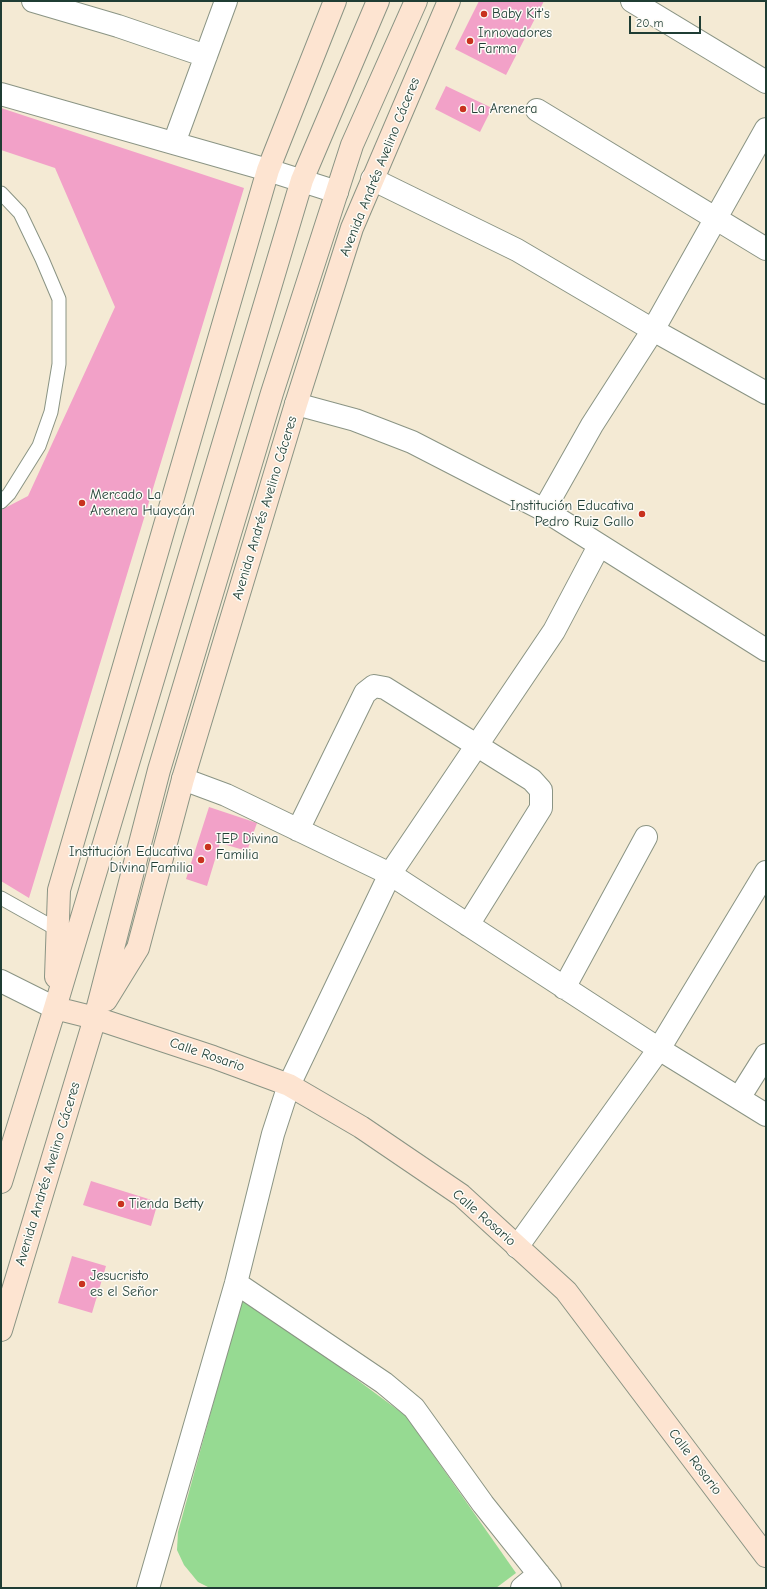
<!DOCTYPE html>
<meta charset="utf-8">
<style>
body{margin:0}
#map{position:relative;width:767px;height:1589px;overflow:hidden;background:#f4ead4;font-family:"Comic Neue",sans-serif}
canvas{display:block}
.frame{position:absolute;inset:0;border:2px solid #1f3d34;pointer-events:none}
.scale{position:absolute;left:629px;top:16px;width:72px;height:18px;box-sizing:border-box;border:2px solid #1f3d34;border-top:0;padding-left:5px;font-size:12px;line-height:14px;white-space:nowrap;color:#1f3d34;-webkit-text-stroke:3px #fdfcf7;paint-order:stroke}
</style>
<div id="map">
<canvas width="767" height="1589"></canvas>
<div class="frame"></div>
<div class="scale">20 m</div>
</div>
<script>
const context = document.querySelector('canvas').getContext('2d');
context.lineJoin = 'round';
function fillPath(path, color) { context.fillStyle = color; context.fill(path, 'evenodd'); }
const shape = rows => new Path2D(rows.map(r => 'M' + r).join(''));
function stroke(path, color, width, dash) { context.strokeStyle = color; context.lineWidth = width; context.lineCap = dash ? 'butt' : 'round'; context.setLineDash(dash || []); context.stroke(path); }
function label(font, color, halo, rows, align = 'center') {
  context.font = font + ' "Comic Neue",sans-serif'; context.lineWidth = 3; context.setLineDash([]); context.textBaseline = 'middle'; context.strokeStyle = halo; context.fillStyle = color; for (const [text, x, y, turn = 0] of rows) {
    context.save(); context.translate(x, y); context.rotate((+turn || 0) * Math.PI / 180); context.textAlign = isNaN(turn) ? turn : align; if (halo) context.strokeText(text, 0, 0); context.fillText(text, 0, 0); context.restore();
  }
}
fillPath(shape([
 [243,1295,406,1416,516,1573,496,1588,210,1588,198,1582,184,1565,177,1550,178,1532]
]), '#96da92');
fillPath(shape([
 [479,1,544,1,506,75,455,49],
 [446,86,492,108,480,132,435,109],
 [1,108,244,188,29,898,1,881,1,510,28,496,115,307,55,168,1,150],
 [209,807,257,823,247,851,220,843,207,886,186,879],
 [91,1181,158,1202,151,1226,83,1205],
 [72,1256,106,1266,92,1313,58,1303]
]), '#f2a1c8');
const lane = shape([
 [1,193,20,213,42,259,59,299,59,364,51,412,39,446,9,494,1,502],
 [1,898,58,930]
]);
const street = shape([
 [33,1,118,26,206,56],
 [632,1,766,82],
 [1,94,268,170,337,192],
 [537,110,766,249],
 [174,143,226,1],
 [372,179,517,250,653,330,766,393],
 [296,404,355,420,412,442,544,510,766,650],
 [544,510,592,425,653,330,766,129],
 [183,779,226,795,390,874,659,1049,766,1115],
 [298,830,365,693,374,686,385,688,532,780,541,790,541,808,468,925],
 [1,981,55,1008],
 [564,988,646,837],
 [739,1098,766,1055],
 [517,1247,659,1049,766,872],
 [236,1283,384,1383,414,1408,483,1504,550,1588],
 [148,1588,236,1283,273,1134,289,1085,390,874,554,631,599,546],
 [522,1588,539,1574]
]);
const secondary = shape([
 [56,977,59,890,268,170,335,1],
 [106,1000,138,948,183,779,296,404,352,228,449,1],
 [55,1008,95,1018,213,1057,289,1085,361,1127,461,1195,566,1291,766,1556],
 [1,1182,55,1008,302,180,378,1],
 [1,1330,95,1018,159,770,272,393,352,145,416,1]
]);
stroke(lane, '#8a9484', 15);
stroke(street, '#8a9484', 24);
stroke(secondary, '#8a9484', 24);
stroke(lane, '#fff', 13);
stroke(street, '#fff', 22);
stroke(secondary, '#fde4d1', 22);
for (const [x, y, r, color] of [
 [484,14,4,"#c8321e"],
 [470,41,4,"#c8321e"],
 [463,109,4,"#c8321e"],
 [82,503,4,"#c8321e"],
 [642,514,4,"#c8321e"],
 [208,847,4,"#c8321e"],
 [201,860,4,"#c8321e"],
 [121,1204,4,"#c8321e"],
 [82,1284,4,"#c8321e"]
]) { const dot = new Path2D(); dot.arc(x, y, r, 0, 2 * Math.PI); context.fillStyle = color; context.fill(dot); stroke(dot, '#fdfcf7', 1.5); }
label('14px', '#1f3d34', '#fdfcf7', [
 ["Baby Kit's",492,14],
 ["Innovadores",478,33],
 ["Farma",478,49],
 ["La Arenera",471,109],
 ["Mercado La",90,495],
 ["Arenera Huaycán",90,511],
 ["Institución Educativa",634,506,"right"],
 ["Pedro Ruiz Gallo",634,522,"right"],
 ["IEP Divina",216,839],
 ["Familia",216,855],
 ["Institución Educativa",193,852,"right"],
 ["Divina Familia",193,868,"right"],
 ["Tienda Betty",129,1204],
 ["Jesucristo",90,1276],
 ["es el Señor",90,1292]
], 'left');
label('14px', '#1f3d34', '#fdfcf7', [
 ["Avenida Andrés Avelino Cáceres",380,167,-68],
 ["Avenida Andrés Avelino Cáceres",265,508,-73],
 ["Calle Rosario",207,1055,19],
 ["Avenida Andrés Avelino Cáceres",48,1174,-73],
 ["Calle Rosario",484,1218,41],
 ["Calle Rosario",695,1462,53]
]);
</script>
